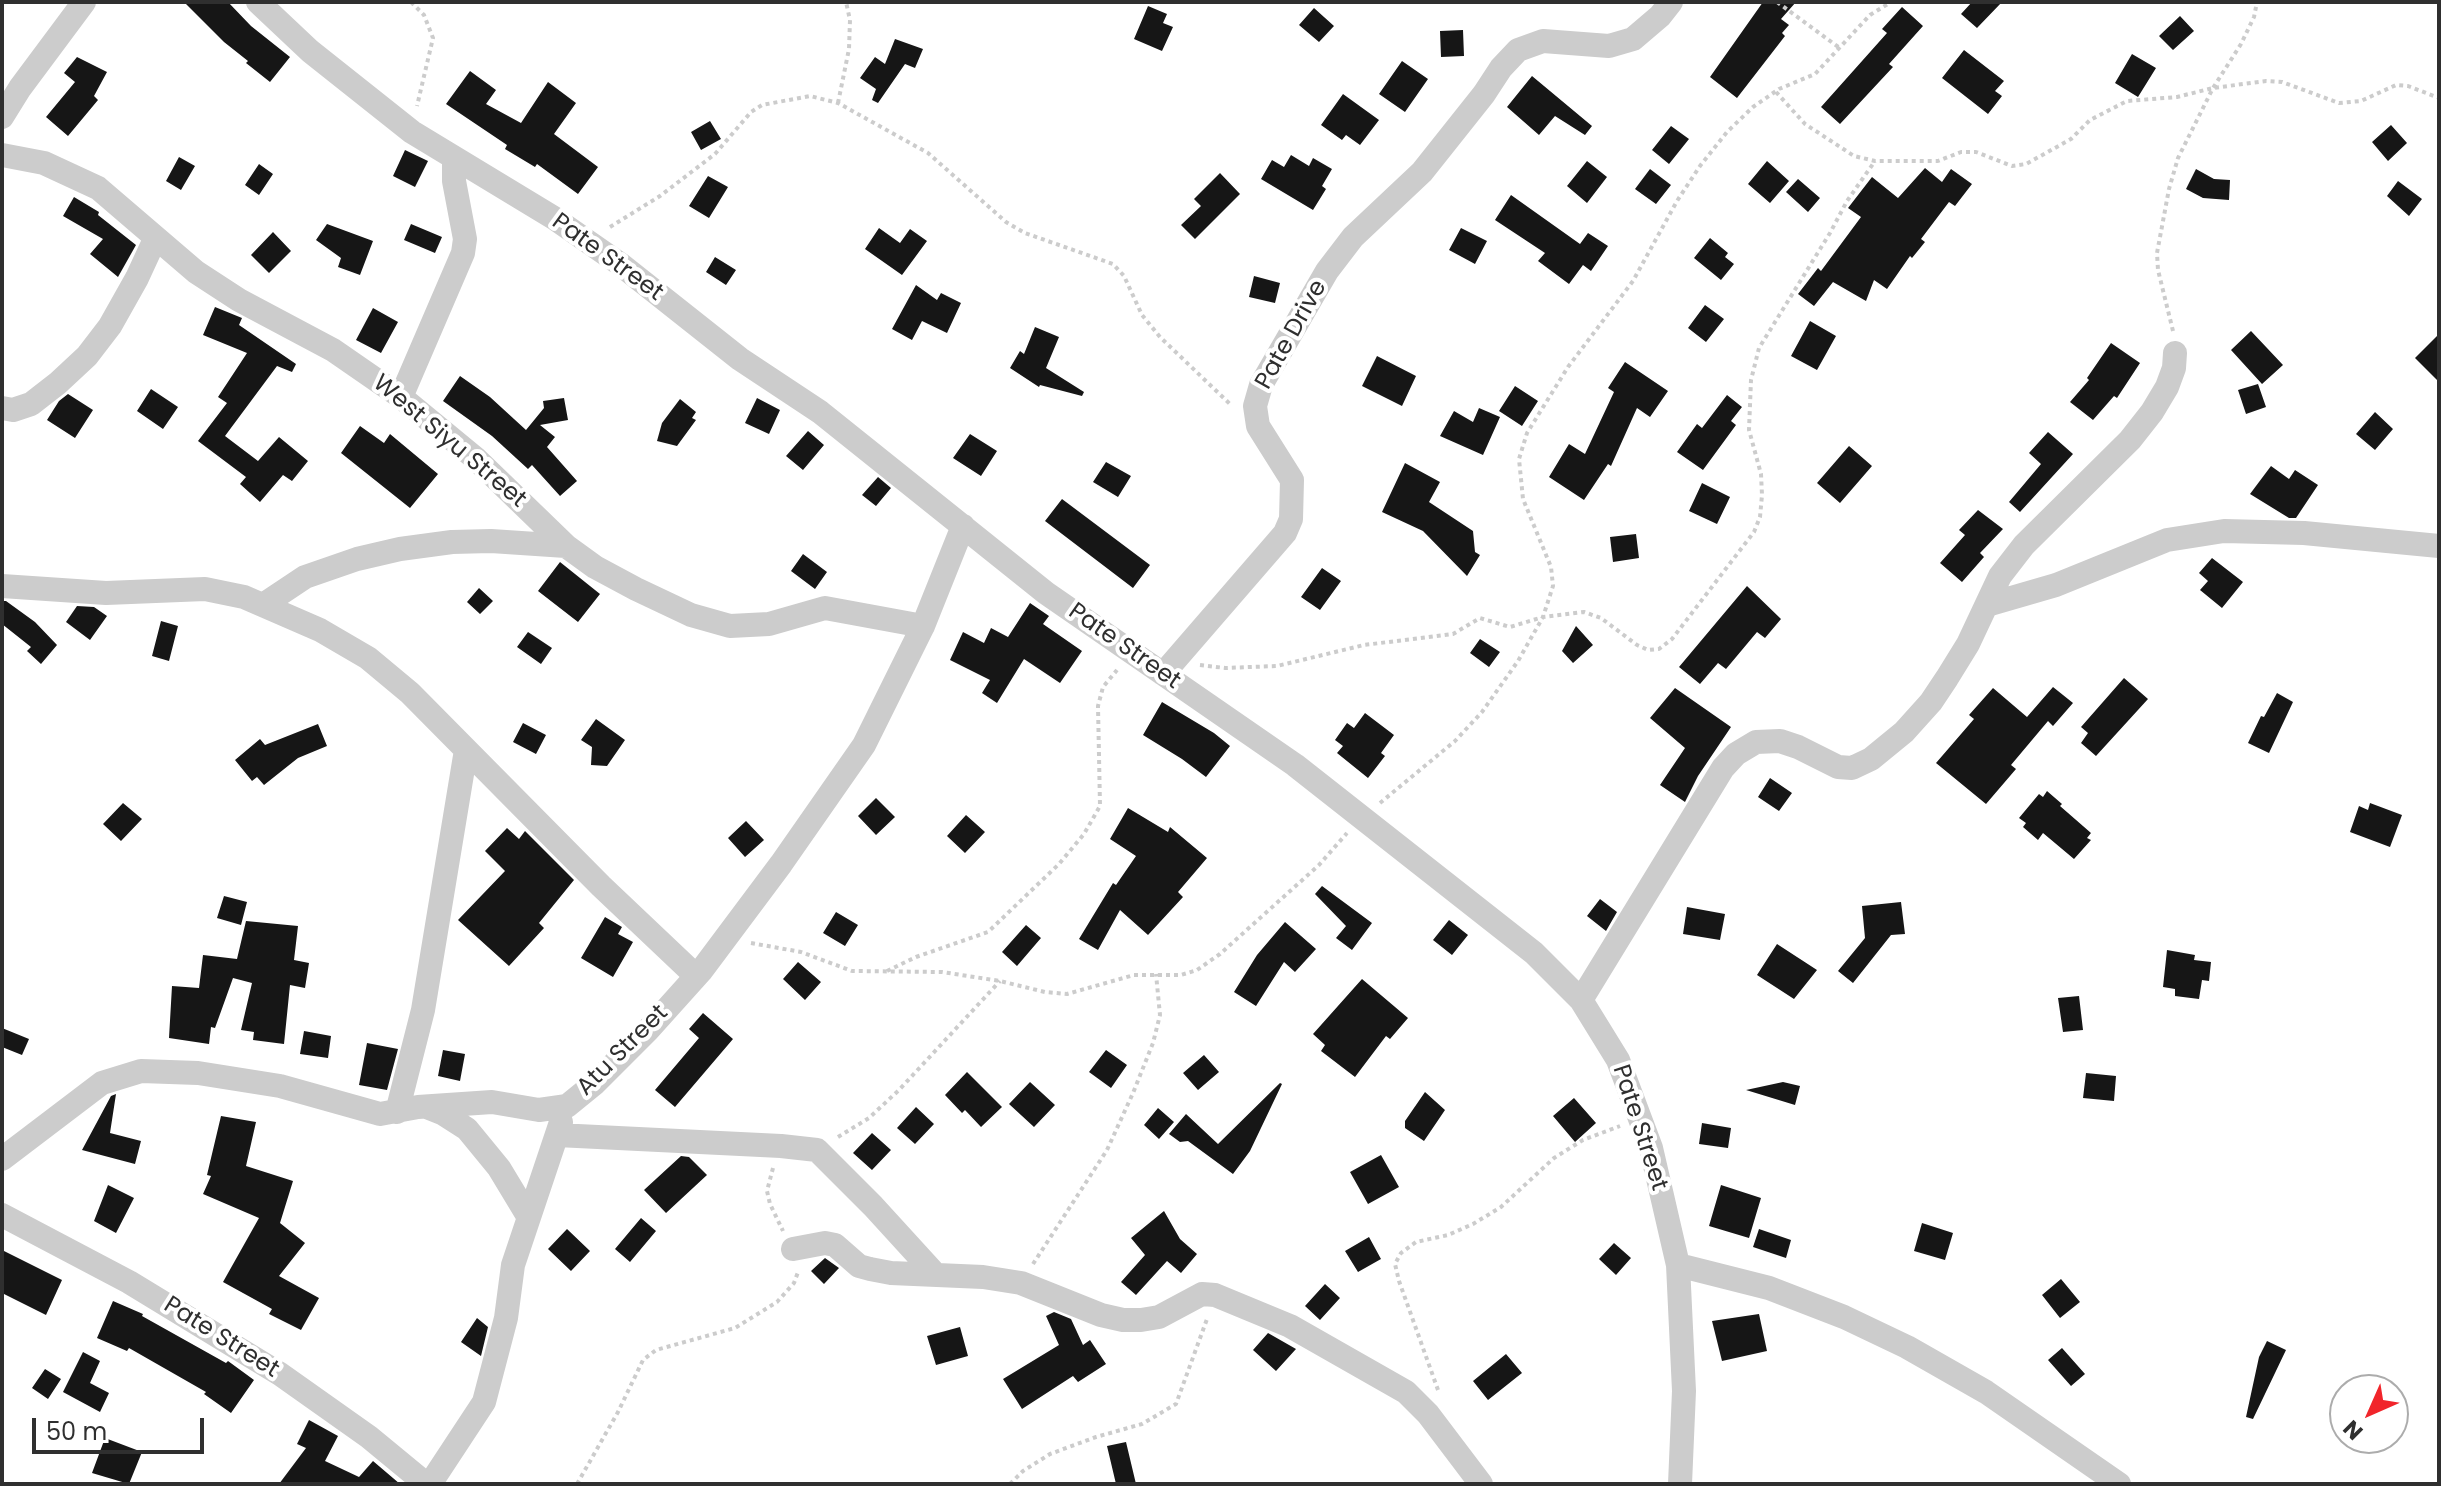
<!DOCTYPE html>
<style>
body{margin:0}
#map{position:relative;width:2441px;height:1486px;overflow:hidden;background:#fff;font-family:Poppins,sans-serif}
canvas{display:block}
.frame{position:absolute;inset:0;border:4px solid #2f2f2f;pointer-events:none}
.north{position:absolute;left:2329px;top:1374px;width:80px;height:80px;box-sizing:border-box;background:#fff;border:2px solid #acacac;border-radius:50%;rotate:225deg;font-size:22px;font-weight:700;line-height:32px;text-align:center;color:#2f2f2f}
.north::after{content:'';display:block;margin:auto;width:28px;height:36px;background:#f1252b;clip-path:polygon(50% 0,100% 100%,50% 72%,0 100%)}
.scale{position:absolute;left:32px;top:1418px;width:172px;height:36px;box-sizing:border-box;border:4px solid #2f2f2f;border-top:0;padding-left:10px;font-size:24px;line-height:28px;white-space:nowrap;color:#2f2f2f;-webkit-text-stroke:6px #fff;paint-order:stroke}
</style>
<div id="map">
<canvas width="2441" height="1486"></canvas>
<div class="frame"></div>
<div class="north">N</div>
<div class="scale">50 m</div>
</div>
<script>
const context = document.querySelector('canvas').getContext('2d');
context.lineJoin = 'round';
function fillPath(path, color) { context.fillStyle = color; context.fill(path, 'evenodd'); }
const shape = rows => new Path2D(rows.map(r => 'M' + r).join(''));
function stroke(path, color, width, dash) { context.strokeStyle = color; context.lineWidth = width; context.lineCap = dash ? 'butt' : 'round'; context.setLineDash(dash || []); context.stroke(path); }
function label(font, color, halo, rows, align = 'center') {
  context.font = font + ' Poppins,sans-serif'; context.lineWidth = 8; context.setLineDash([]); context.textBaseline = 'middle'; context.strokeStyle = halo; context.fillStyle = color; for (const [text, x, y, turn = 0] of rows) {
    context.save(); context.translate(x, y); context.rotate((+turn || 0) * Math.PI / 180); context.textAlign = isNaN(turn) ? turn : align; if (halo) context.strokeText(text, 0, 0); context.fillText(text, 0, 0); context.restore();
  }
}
fillPath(shape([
 [184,2,228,2,251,26,290,57,270,82,246,63,248,61,224,42],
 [1763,2,1796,2,1781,19,1789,25,1782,33,1785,36,1737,98,1710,77],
 [1972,2,2002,2,1977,28,1961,14],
 [1148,6,1167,14,1163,23,1173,27,1162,51,1134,39],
 [1902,7,1923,26,1889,64,1893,67,1840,124,1821,107,1887,33,1882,29],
 [1314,8,1334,26,1319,42,1299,25],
 [2180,16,2194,31,2173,50,2159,36],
 [1463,30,1464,56,1441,57,1440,31],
 [895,39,923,49,915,68,905,64,878,103,872,100,876,89,860,78,875,57,885,64],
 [1964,50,2004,81,1995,91,2002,96,1988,114,1942,78],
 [2132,54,2156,68,2138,97,2115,83],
 [77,57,107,72,94,96,98,100,68,136,46,117,75,82,64,73],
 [1402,61,1428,79,1405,112,1379,94],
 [470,71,496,90,486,104,521,123,548,82,576,103,554,134,598,167,578,194,537,164,535,167,505,149,507,145,446,104],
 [1532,76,1592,126,1585,135,1555,116,1539,135,1507,107],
 [1343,94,1379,120,1360,145,1346,135,1342,140,1321,125],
 [710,121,721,139,701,150,691,132],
 [2391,125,2407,143,2388,161,2372,142],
 [1671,126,1689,139,1669,164,1652,150],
 [405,150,428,161,415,187,393,176],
 [1291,155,1309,166,1313,158,1332,169,1322,186,1326,189,1313,210,1261,179,1272,160,1284,167],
 [179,157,195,166,181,190,166,181],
 [1587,161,1607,177,1587,203,1567,186],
 [1767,161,1789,181,1770,203,1748,184],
 [259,164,273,174,259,195,245,185],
 [1925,168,1942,182,1951,169,1972,184,1955,206,1949,202,1921,239,1925,242,1912,258,1910,256,1887,289,1874,280,1866,301,1833,282,1814,306,1798,294,1818,268,1821,271,1861,217,1848,208,1872,177,1898,198],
 [1650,169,1671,185,1656,204,1635,189],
 [2196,169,2214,179,2230,180,2229,200,2203,198,2186,189],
 [1220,173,1240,194,1195,239,1181,225,1201,206,1194,199],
 [708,176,728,187,709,218,689,206],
 [1798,179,1820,198,1808,212,1786,192],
 [2398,181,2422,199,2409,216,2387,196],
 [1511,195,1580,244,1588,233,1608,246,1591,271,1583,265,1569,284,1538,261,1545,253,1495,220],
 [74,197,99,212,98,215,136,245,118,277,90,254,103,239,63,216],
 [327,224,373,241,360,275,338,267,341,258,316,240],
 [411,224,442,237,435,253,404,240],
 [879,228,900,243,910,229,927,241,902,275,865,249],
 [1461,228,1487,241,1475,264,1449,250],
 [273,232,291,251,269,273,251,255],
 [1710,238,1728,253,1725,257,1734,264,1721,280,1694,258],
 [715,257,736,270,726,285,706,272],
 [1254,276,1280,283,1275,303,1249,297],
 [916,285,937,300,941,293,961,303,947,333,922,321,912,340,892,329],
 [1705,305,1724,319,1706,342,1688,328],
 [215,307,242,318,239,325,296,364,292,372,277,366,225,436,258,461,279,437,308,461,292,481,283,475,260,502,240,484,246,477,198,441,227,403,218,397,247,353,203,335],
 [373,308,398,322,381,353,356,340],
 [1810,321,1836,336,1817,370,1791,356],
 [1035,327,1059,337,1046,368,1084,392,1082,396,1040,385,1039,387,1010,368,1020,351,1024,354],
 [2251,331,2283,365,2262,384,2231,350],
 [2439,334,2439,382,2415,358],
 [2111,343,2140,363,2117,398,2114,396,2093,420,2070,402,2089,380,2087,378],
 [1377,356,1416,376,1402,406,1362,386],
 [1625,362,1668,391,1650,417,1637,408,1611,466,1608,464,1584,500,1549,477,1569,444,1585,454,1614,392,1608,388],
 [460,376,490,397,526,430,544,408,543,401,564,398,568,420,540,425,555,437,547,447,577,481,560,496,532,465,528,469,492,436,443,401],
 [2258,384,2266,407,2246,414,2238,390],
 [1515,386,1538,401,1522,426,1499,411],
 [151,389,178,407,163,429,137,411],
 [68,394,93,410,75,438,47,420,59,401],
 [1727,395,1742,407,1731,421,1736,425,1703,470,1677,452,1697,424,1702,428],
 [757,398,780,410,769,434,745,423],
 [680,399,696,412,692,418,696,420,677,446,657,441,662,423],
 [1479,408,1500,417,1483,455,1440,436,1454,411,1473,422],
 [2375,412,2393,429,2375,450,2356,434],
 [360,426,384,443,390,434,438,474,410,508,341,453],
 [808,431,824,445,803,470,786,456],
 [2048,432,2073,454,2020,512,2009,502,2041,464,2029,453],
 [970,434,997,451,981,476,953,458],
 [1849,446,1872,466,1840,503,1817,483],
 [1106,462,1131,476,1118,497,1093,482],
 [1405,463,1440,482,1429,502,1473,531,1475,552,1480,555,1467,576,1423,531,1382,512],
 [2271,466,2289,479,2295,470,2318,485,2296,518,2289,518,2250,494],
 [878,477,891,488,876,506,862,495],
 [1702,483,1730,497,1717,524,1689,511],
 [1062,499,1150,565,1133,588,1045,521],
 [1978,510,2003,529,1980,553,1984,557,1962,582,1940,563,1965,535,1959,530],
 [1636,534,1639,558,1613,562,1610,537],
 [803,554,827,572,815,589,791,571],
 [2212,558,2243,582,2222,608,2200,590,2208,581,2199,573],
 [560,562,600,594,578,622,538,591],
 [1322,568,1341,581,1320,610,1301,597],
 [1747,586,1781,619,1765,638,1757,632,1726,669,1718,663,1700,684,1679,667],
 [479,588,493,601,480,614,467,602],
 [2,601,6,601,35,622,57,645,41,664,27,651,31,647,2,624],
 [1030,603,1049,616,1043,624,1082,651,1060,683,1024,659,997,703,982,693,990,680,950,660,963,632,984,643,991,628,1008,637],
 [77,606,94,607,107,616,90,640,66,622],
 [161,621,178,626,169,661,152,656],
 [1576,626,1593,645,1573,663,1562,651],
 [528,632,552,648,541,664,517,647],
 [1480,639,1500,652,1489,667,1470,653],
 [2124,678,2148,699,2096,756,2081,743,2088,733,2081,727],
 [2053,687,2073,703,2053,726,2048,721,2011,765,2016,769,1986,804,1936,763,1974,719,1969,715,1993,688,2027,717],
 [1675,688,1731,727,1698,776,1685,802,1660,785,1685,748,1650,718],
 [2277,693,2293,702,2269,753,2248,743,2261,716,2264,717],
 [1162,702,1214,733,1230,746,1206,777,1182,759,1143,735],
 [1365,713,1394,735,1381,753,1385,756,1368,778,1337,753,1343,746,1335,740,1347,723,1354,728],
 [596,719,625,740,607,766,591,765,592,747,581,740],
 [523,723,546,735,536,754,513,742],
 [318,724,327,746,298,758,264,785,257,777,252,781,235,760,260,739,265,745],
 [1770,778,1792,793,1779,811,1758,797],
 [2047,791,2062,804,2060,806,2091,833,2087,838,2091,840,2074,859,2043,833,2038,840,2023,827,2026,823,2019,818,2039,794,2043,797],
 [876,798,895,817,876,835,858,816],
 [123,803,142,819,121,841,103,824],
 [2370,803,2402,815,2390,847,2350,832,2359,806,2368,810],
 [1128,808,1168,832,1170,827,1207,858,1178,892,1183,897,1148,935,1120,910,1098,950,1079,939,1113,883,1116,885,1136,856,1110,839],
 [966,815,985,832,965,853,947,836],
 [746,821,764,840,745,857,728,838],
 [507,828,519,839,525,831,574,880,539,923,544,928,509,966,458,920,505,871,485,851],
 [1322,886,1372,923,1352,950,1336,938,1346,926,1315,894],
 [224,896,247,902,241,925,217,918],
 [1600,899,1617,912,1606,931,1587,916],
 [1901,902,1905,934,1891,935,1853,983,1838,971,1865,938,1862,906],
 [1687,907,1725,914,1720,940,1683,934],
 [836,912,858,925,845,946,823,933],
 [605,917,622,927,618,934,633,942,613,977,581,958],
 [1449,920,1468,935,1452,955,1433,940],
 [246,921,298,926,294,960,309,963,305,988,290,985,284,1044,253,1040,254,1032,241,1030,252,983,233,978,215,1028,211,1027,209,1044,169,1038,172,986,199,988,203,955,237,959],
 [1285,922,1316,949,1295,972,1284,962,1256,1006,1234,992,1257,955],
 [1026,925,1041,938,1017,966,1002,952],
 [1777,944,1817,970,1794,999,1757,975],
 [2167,950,2195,955,2194,960,2211,962,2209,981,2202,980,2199,999,2175,996,2175,989,2163,987],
 [798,962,821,982,805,1000,783,979],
 [1362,979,1408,1018,1390,1039,1386,1036,1355,1077,1321,1051,1325,1045,1313,1034],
 [2079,996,2083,1030,2063,1032,2058,998],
 [703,1013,733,1039,675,1107,655,1090,699,1038,689,1029],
 [2,1028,29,1039,22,1055,2,1047],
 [304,1031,331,1036,328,1058,300,1054],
 [367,1043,398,1049,387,1090,359,1085],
 [443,1050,465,1054,460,1081,438,1076],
 [1106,1050,1127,1065,1111,1088,1089,1072],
 [1204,1055,1219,1072,1198,1090,1183,1073],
 [967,1072,1002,1107,981,1127,965,1110,962,1113,945,1095],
 [2086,1073,2116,1076,2114,1101,2083,1098],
 [1030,1082,1055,1105,1034,1127,1009,1104],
 [1783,1082,1800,1086,1795,1105,1746,1090],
 [1280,1083,1282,1084,1250,1151,1233,1174,1188,1141,1180,1142,1169,1134,1186,1114,1218,1144],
 [1425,1092,1445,1110,1424,1141,1405,1128,1405,1121],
 [116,1094,110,1133,141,1141,135,1164,82,1150,111,1096],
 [1574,1098,1596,1123,1575,1142,1553,1116],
 [916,1107,934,1124,915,1144,897,1128],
 [1158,1108,1174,1122,1159,1139,1144,1125],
 [221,1116,256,1122,246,1166,293,1181,280,1223,305,1243,279,1276,319,1298,301,1330,269,1314,272,1309,223,1282,259,1218,203,1194,211,1176,207,1175],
 [1702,1123,1731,1128,1728,1148,1699,1144],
 [872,1133,891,1150,872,1170,853,1153],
 [1381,1155,1399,1187,1368,1204,1350,1172],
 [681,1156,689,1157,707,1175,666,1213,644,1190],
 [108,1185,134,1198,116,1233,94,1221],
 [1721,1185,1761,1198,1749,1238,1709,1226],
 [1164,1211,1180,1239,1197,1254,1181,1273,1167,1261,1136,1295,1121,1282,1145,1255,1131,1238],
 [641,1218,656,1231,630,1262,615,1249],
 [1922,1223,1953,1233,1945,1260,1914,1251],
 [567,1229,590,1251,571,1271,548,1249],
 [1759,1229,1791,1240,1786,1258,1753,1247],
 [1369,1237,1381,1259,1358,1272,1345,1251],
 [1614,1243,1631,1258,1616,1275,1599,1259],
 [2,1250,62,1280,46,1315,2,1293],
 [825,1258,839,1268,824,1284,811,1271],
 [2061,1279,2080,1302,2060,1318,2042,1295],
 [1325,1284,1340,1298,1320,1320,1305,1306],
 [113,1301,143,1314,142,1316,226,1363,228,1361,254,1380,231,1413,204,1394,206,1392,129,1348,127,1351,97,1338],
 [1054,1312,1071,1319,1083,1345,1090,1340,1106,1364,1078,1382,1073,1376,1022,1409,1003,1379,1059,1345,1046,1316],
 [1759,1314,1767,1351,1722,1361,1712,1321],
 [477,1318,488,1327,481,1356,461,1342],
 [960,1327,968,1356,936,1365,927,1336],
 [1268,1333,1296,1349,1276,1371,1253,1350],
 [2267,1341,2286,1350,2253,1419,2246,1417,2259,1357],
 [2062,1348,2085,1374,2071,1386,2048,1360],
 [83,1352,100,1361,90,1383,109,1393,100,1412,63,1392],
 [1506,1354,1522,1373,1488,1400,1473,1381],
 [45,1369,61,1379,48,1399,32,1388],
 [309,1420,338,1436,325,1461,359,1477,373,1461,400,1484,279,1484,306,1448,297,1444],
 [105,1438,142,1452,129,1484,92,1473],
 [1126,1442,1136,1484,1116,1484,1107,1446]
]), '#161616');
stroke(shape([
 [411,2,424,15,433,38,417,106],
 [1777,2,1841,49],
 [1776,92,1805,124,1854,156,1875,161,1938,161,1961,152,1976,152,2012,166,2026,164,2046,153,2071,139,2090,120,2127,101,2177,97,2213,88,2266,81,2282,82,2339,103,2361,101,2396,85,2408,86,2439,98],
 [838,103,849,49,850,20,846,2],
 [610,227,660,196,715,154,751,112,762,105,810,96,838,103,928,153,1006,222,1025,233,1113,264,1124,276,1142,315,1160,337,1231,405],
 [2173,331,2158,270,2157,253,2169,189,2178,158,2213,88,2241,44,2254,17,2257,2],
 [1200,665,1225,668,1277,666,1364,645,1453,634,1480,618,1510,627,1543,617,1584,612,1601,618,1637,645,1648,650,1659,649,1672,639,1754,532,1760,517,1762,495,1761,474,1749,430,1751,380,1759,348,1830,233,1847,201,1875,161],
 [1380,803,1455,741,1482,712,1518,661,1543,617,1553,586,1551,567,1523,499,1519,459,1527,433,1568,367,1633,281,1677,201,1700,166,1727,132,1753,107,1779,89,1815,74,1870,15,1891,2],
 [751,943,801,952,852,971,942,972,1000,981,1045,992,1067,994,1134,975,1181,975,1197,970,1220,954,1319,865,1347,833],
 [887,971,916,957,988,932,1059,864,1084,834,1100,806,1098,706,1103,687,1117,670],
 [838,1137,869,1118,899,1090,1000,981],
 [773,1168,767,1191,770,1204,783,1231],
 [1033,1264,1107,1150,1133,1093,1153,1043,1160,1015,1156,974],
 [1438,1390,1399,1281,1395,1264,1401,1253,1416,1242,1448,1235,1473,1224,1501,1207,1554,1158,1583,1140,1620,1126],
 [577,1484,618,1412,643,1360,656,1350,735,1328,777,1302,794,1283,798,1272],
 [1010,1484,1023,1471,1050,1454,1096,1437,1142,1424,1176,1404,1207,1319]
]), '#ccc', 4, [4, 4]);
stroke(shape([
 [258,2,310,51,412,132,554,218,620,264,740,359,820,412,1046,593,1295,765,1534,953,1581,1000,1618,1060,1651,1148,1678,1265,1684,1391,1680,1484],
 [2,117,20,88,84,2],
 [2,155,44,163,98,188,196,272,239,300,333,350,401,397,475,458,566,546,595,567,636,589,691,615,730,626,769,624,825,608,923,626],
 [401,397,463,253,465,239,454,181,454,160],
 [2,408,13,410,31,404,58,383,87,356,110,326,137,278,155,239],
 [2,586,106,593,205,589,244,597,320,630,368,658,410,693,601,886,696,976],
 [263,605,305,577,357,559,400,549,452,542,491,541,566,546],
 [1987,605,2056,585,2167,540,2224,531,2304,533,2439,546],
 [1163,674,1285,533,1291,519,1292,480,1258,426,1255,406,1261,385,1327,271,1353,237,1422,172,1484,94,1501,68,1518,50,1543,41,1609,46,1633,39,1660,16,1671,2],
 [1581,1000,1723,768,1736,754,1756,742,1780,741,1798,747,1838,767,1852,768,1871,759,1904,732,1931,702,1947,678,1968,644,2000,576,2024,545,2130,440,2152,412,2167,387,2174,368,2175,353],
 [427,1107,442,1113,467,1129,499,1168,528,1216],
 [397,1112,423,1010,466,750],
 [557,1135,781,1146,817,1150,873,1206,936,1275],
 [2,1159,102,1083,141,1071,198,1073,280,1086,380,1114,418,1107,492,1102,539,1110,567,1106,594,1084,648,1030,701,971,781,864,864,745,923,626,963,526],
 [2,1215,129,1282,280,1374,369,1437,426,1484],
 [793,1249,825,1243,835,1245,859,1266,870,1269,891,1273,983,1277,1021,1283,1101,1315,1123,1320,1141,1320,1159,1317,1202,1294,1215,1295,1290,1326,1406,1392,1428,1414,1481,1484],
 [1678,1265,1769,1288,1844,1317,1907,1347,1986,1392,2119,1484],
 [430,1484,484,1402,506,1318,513,1265,561,1122]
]), '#ccc', 24);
label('24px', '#2f2f2f', '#fff', [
 ["Pate Street",607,258,36],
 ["Pate Drive",1292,335,-61],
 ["West Siyu Street",449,442,40],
 ["Pate Street",1124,647,35],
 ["Atu Street",623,1051,-45],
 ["Pate Street",1639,1128,72],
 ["Pate Street",221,1338,32]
]);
</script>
